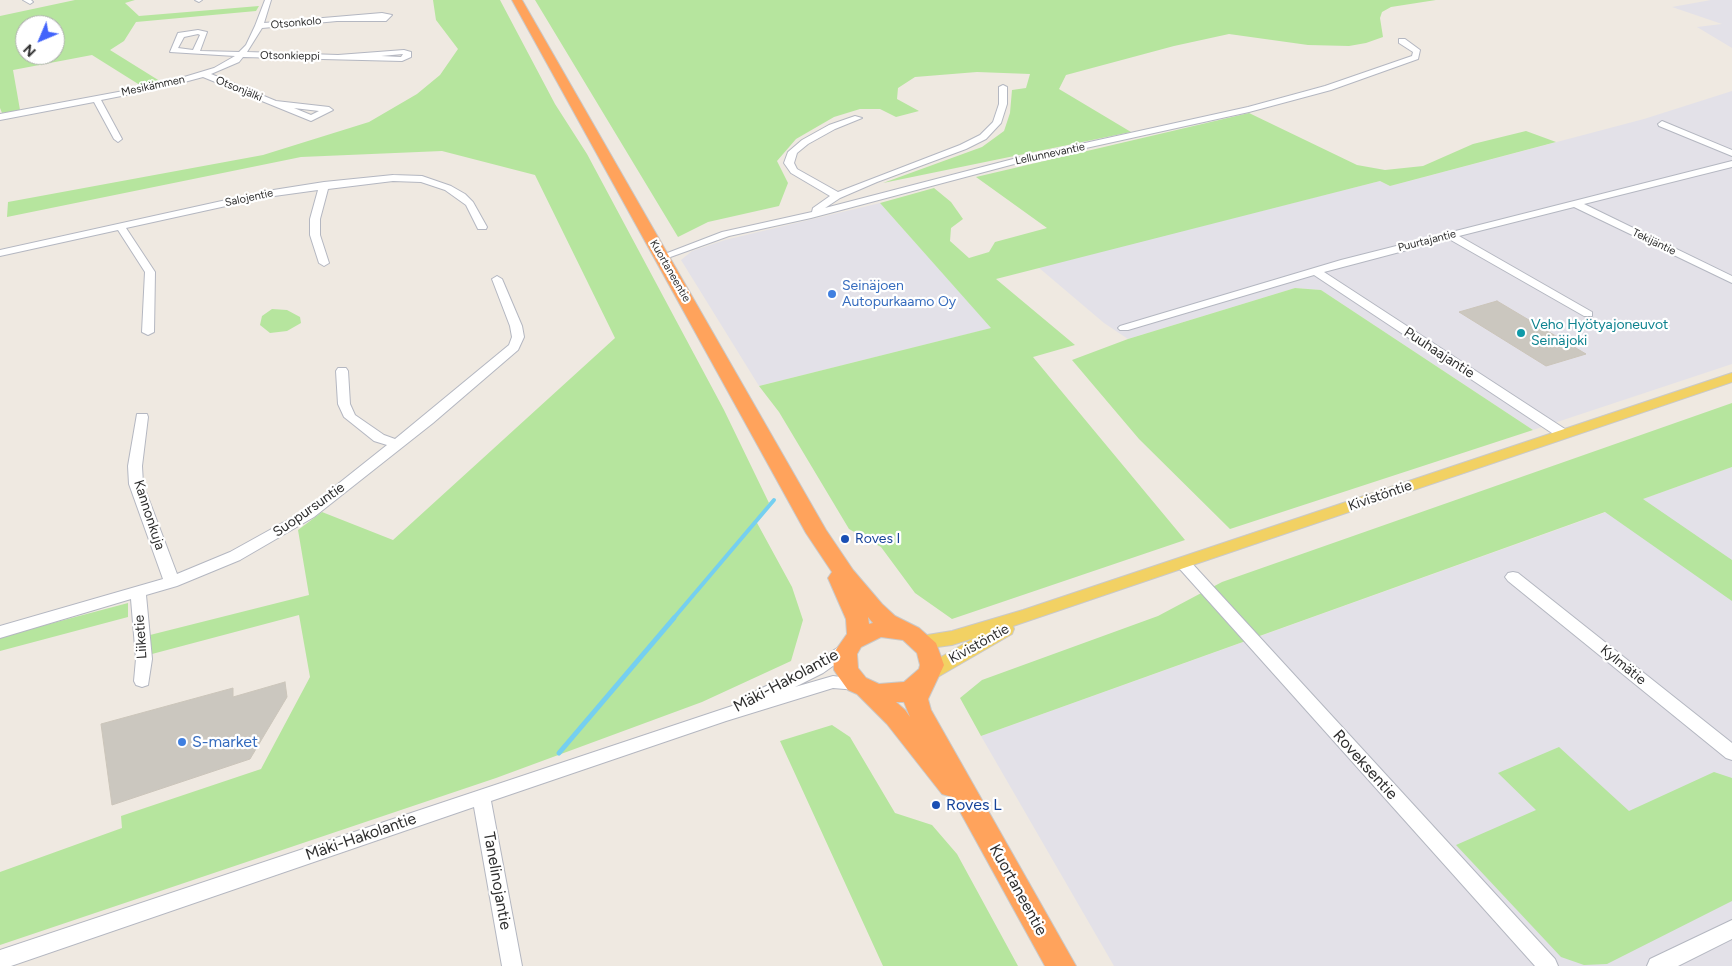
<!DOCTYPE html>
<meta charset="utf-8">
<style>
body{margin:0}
#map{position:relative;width:1732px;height:966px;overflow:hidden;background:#efe9e1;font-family:Figtree,sans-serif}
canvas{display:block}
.north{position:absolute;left:15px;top:15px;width:50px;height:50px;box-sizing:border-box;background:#fff;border:1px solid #ababab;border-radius:50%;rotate:225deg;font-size:14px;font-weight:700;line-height:20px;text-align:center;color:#2e2e2e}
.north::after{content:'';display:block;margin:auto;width:18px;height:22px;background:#4264fb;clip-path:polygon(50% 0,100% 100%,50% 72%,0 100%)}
</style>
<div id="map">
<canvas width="1732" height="966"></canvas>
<div class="north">N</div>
</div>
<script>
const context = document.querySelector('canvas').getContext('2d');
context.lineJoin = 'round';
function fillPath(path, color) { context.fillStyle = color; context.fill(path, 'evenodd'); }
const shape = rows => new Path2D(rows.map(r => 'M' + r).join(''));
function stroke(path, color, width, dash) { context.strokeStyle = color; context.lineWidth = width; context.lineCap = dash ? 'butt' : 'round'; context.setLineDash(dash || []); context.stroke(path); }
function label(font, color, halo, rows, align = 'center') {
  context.font = font + ' Figtree,sans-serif'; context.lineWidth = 4.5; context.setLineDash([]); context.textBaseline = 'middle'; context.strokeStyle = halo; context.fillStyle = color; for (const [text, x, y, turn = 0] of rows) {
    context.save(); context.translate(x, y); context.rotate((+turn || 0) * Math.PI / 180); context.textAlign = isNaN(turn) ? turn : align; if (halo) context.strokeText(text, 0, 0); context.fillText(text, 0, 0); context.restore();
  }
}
fillPath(shape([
 [1711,0,1732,0,1732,48,1697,27,1722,24,1672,7],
 [1732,91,1732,364,1533,430,1321,290,1295,288,1128,339,1104,323,1038,267,1380,181,1390,186,1644,119],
 [880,203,992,328,759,386,681,260,692,251,725,240],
 [1732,467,1732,966,1114,966,981,736]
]), '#e3e1e8');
fillPath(shape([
 [75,0,135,0,125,3,139,16,259,6,256,11,136,22,124,41,110,50,163,83,143,87,92,55,13,70,20,110,2,113,0,108,0,16],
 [25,25,55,25,55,55,25,55],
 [433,0,500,0,555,104,587,154,724,410,769,503,756,521,792,587,803,620,791,661,702,702,496,778,0,945,0,872,122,828,121,816,261,769,310,677,299,615,152,654,150,635,309,595,298,530,322,512,393,540,615,338,535,175,442,151,301,157,7,217,8,202,263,155,369,122,417,94,440,75,458,49,436,20],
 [535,0,1436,0,1391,7,1382,12,1380,18,1383,37,1366,43,1349,46,1308,45,1229,34,1174,46,1066,75,1059,89,1131,132,883,183,982,147,1004,131,1010,113,1012,90,1026,88,1030,74,977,72,915,77,898,88,897,99,919,111,896,117,880,109,860,109,834,117,796,139,777,161,788,183,779,206,708,222,678,237],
 [1249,113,1357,165,1385,170,1423,166,1473,144,1526,131,1556,142,1390,186,1380,181,996,279,1075,345,1033,357,1185,540,952,619,915,593,881,547,849,529,779,412,759,386,991,328,880,203,934,188,951,202,963,219,951,228,950,241,969,258,989,252,995,242,1047,228,976,177],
 [1295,288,1321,290,1533,430,1230,529,1139,439,1072,360,1128,339],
 [272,309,287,310,300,317,301,323,287,331,270,333,260,325,262,316],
 [1732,403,1732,467,1643,499,1732,560,1732,601,1605,512,981,736,960,698,982,680,1158,616,1222,582],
 [128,603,128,617,0,651,0,637],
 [832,725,850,737,895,813,932,825,957,854,1018,966,883,966,780,741],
 [1559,747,1629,811,1714,772,1732,778,1732,901,1607,964,1584,965,1561,957,1456,845,1536,810,1498,773]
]), '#b6e59e');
stroke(shape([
 [673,619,774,500]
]), '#75cff0', 4);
stroke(shape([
 [559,753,674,618]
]), '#75cff0', 5);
const building = shape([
 [1497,301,1586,354,1546,366,1459,312,1497,301],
 [285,682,287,697,250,759,112,805,101,724,233,688,233,697,285,682]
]);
fillPath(building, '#cbc7bf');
stroke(building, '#cbc5ba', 1);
const minor = shape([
 [23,0,31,0,33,2,30,4,23,0],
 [195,0,202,0,199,2,195,0],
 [265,0,271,0,264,23,382,13,392,15,386,21,337,21,262,28,247,52,338,55,404,50,411,52,411,57,402,61,243,57,239,62,211,74,276,101,329,107,333,110,311,121,203,77,162,88,101,100,122,139,118,142,114,139,94,102,0,120,0,114,161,84,214,68,235,56,170,52,178,33,198,30,207,32,200,51,239,52,246,45,255,26,265,0],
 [198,34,200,35,193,50,178,48,184,37,198,34],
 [403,54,401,57,381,56,403,54],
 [294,108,319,111,311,115,294,108],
 [1399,39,1405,39,1420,50,1418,59,1331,90,1249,112,1018,163,811,218,729,236,662,260,657,257,722,232,812,212,813,208,830,196,791,173,784,163,788,152,802,140,829,125,855,116,862,118,835,129,808,144,797,153,794,163,797,169,838,192,960,145,980,135,993,122,999,104,999,87,1003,85,1007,87,1007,104,1001,123,986,139,966,149,877,182,840,198,825,208,1017,158,1248,107,1325,86,1412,56,1413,52,1399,43,1399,39],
 [1662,121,1732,150,1732,156,1659,126,1658,124,1662,121],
 [1732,161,1732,167,1584,204,1732,276,1732,283,1574,207,1459,236,1592,312,1592,316,1584,316,1449,239,1324,272,1568,431,1570,434,1568,437,1558,437,1314,275,1128,330,1120,330,1118,328,1120,326,1341,260,1732,161],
 [393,175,422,176,451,186,465,194,473,202,487,227,486,229,478,229,466,205,445,190,421,182,393,181,328,189,320,219,320,235,329,263,324,266,319,263,310,235,310,219,318,190,267,197,126,228,155,272,154,332,148,335,142,332,145,272,118,230,0,256,0,250,267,191,324,182,393,175],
 [497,276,502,279,522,326,524,337,518,350,433,423,314,517,240,560,177,586,146,595,152,659,148,685,142,687,136,685,134,681,136,659,131,599,0,638,0,626,163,579,129,484,128,466,137,414,147,414,148,417,142,466,143,484,177,574,230,552,304,511,387,445,374,441,344,417,338,404,336,371,338,368,346,368,348,371,350,404,355,415,384,435,395,439,509,345,512,337,510,326,492,279,497,276],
 [1183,558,1188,559,1555,959,1558,966,1535,966,1178,567,1176,563,1178,559,1183,558],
 [1513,572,1518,573,1732,743,1732,760,1726,758,1508,581,1505,577,1508,573,1513,572],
 [848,641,854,643,856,647,854,651,823,673,795,687,833,676,863,680,865,684,863,688,857,690,833,688,726,721,491,801,522,966,502,966,474,807,11,966,0,966,0,950,741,703,743,697,811,665,848,641],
 [1732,920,1732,939,1678,966,1647,966,1650,959,1732,920]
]);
const major = shape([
 [1732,373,1732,382,1013,626,1014,629,1012,634,936,678,929,680,922,678,919,673,922,668,974,638,952,645,922,649,915,647,913,642,915,637,952,631,1023,610,1732,373]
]);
const highway = shape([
 [512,0,522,0,826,530,853,570,882,604,895,616,919,628,936,643,944,665,928,699,931,710,1076,966,1045,966,952,797,942,794,887,724,857,694,848,690,838,676,834,670,833,654,847,634,846,619,828,578,832,572,806,533,512,0],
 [868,617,873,623,869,624,868,617],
 [881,637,903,640,917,653,920,665,919,669,904,682,879,684,866,678,858,668,857,654,861,647,881,637],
 [896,702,904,702,910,717,905,710,896,702]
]);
stroke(minor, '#b4b7c1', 2);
stroke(major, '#c9c9c9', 2);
stroke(highway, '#c9c9c9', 2);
fillPath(minor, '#fff');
fillPath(major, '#f2d163');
fillPath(highway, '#ffa35c');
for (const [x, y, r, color] of [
 [832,294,5,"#3f7fe0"],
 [1521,333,5,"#0f9aa8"],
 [845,539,5,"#1a4fb4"],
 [182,742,5,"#3f7fe0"],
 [936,805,5,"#1a4fb4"]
]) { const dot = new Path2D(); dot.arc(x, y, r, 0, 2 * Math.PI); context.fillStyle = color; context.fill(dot); stroke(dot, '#fff', 2); }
label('11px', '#2e2e2e', '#fff', [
 ["Otsonkolo",296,23,-5],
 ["Otsonkieppi",290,56,1],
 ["Mesikämmen",153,86,-12],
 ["Otsonjälki",239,89,22],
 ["Lellunnevantie",1050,154,-12],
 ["Salojentie",249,198,-12],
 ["Puurtajantie",1427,241,-14],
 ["Tekijäntie",1654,242,26],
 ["Kuortaneentie",670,271,60]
]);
label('14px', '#366cbe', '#fff', [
 ["Seinäjoen",842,286],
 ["Autopurkaamo Oy",842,302]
], 'left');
label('14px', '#0d838f', '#fff', [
 ["Veho Hyötyajoneuvot",1531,325],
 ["Seinäjoki",1531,341]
], 'left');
label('14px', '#2e2e2e', '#fff', [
 ["Puuhaajantie",1439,353,33],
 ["Kivistöntie",1380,496,-19],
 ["Suopursuntie",309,510,-35],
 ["Kannonkuja",149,515,72],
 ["Liiketie",141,637,-94],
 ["Kivistöntie",979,644,-29],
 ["Kylmätie",1623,665,39]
]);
label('14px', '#164399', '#fff', [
 ["Roves I",855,539]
], 'left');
label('16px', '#2e2e2e', '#fff', [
 ["Mäki-Hakolantie",786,681,-28],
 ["Roveksentie",1365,765,48],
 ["Mäki-Hakolantie",361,837,-19],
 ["Tanelinojantie",497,881,80],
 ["Kuortaneentie",1018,890,61]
]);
label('16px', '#366cbe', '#fff', [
 ["S-market",192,742]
], 'left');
label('16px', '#164399', '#fff', [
 ["Roves L",946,805]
], 'left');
</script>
